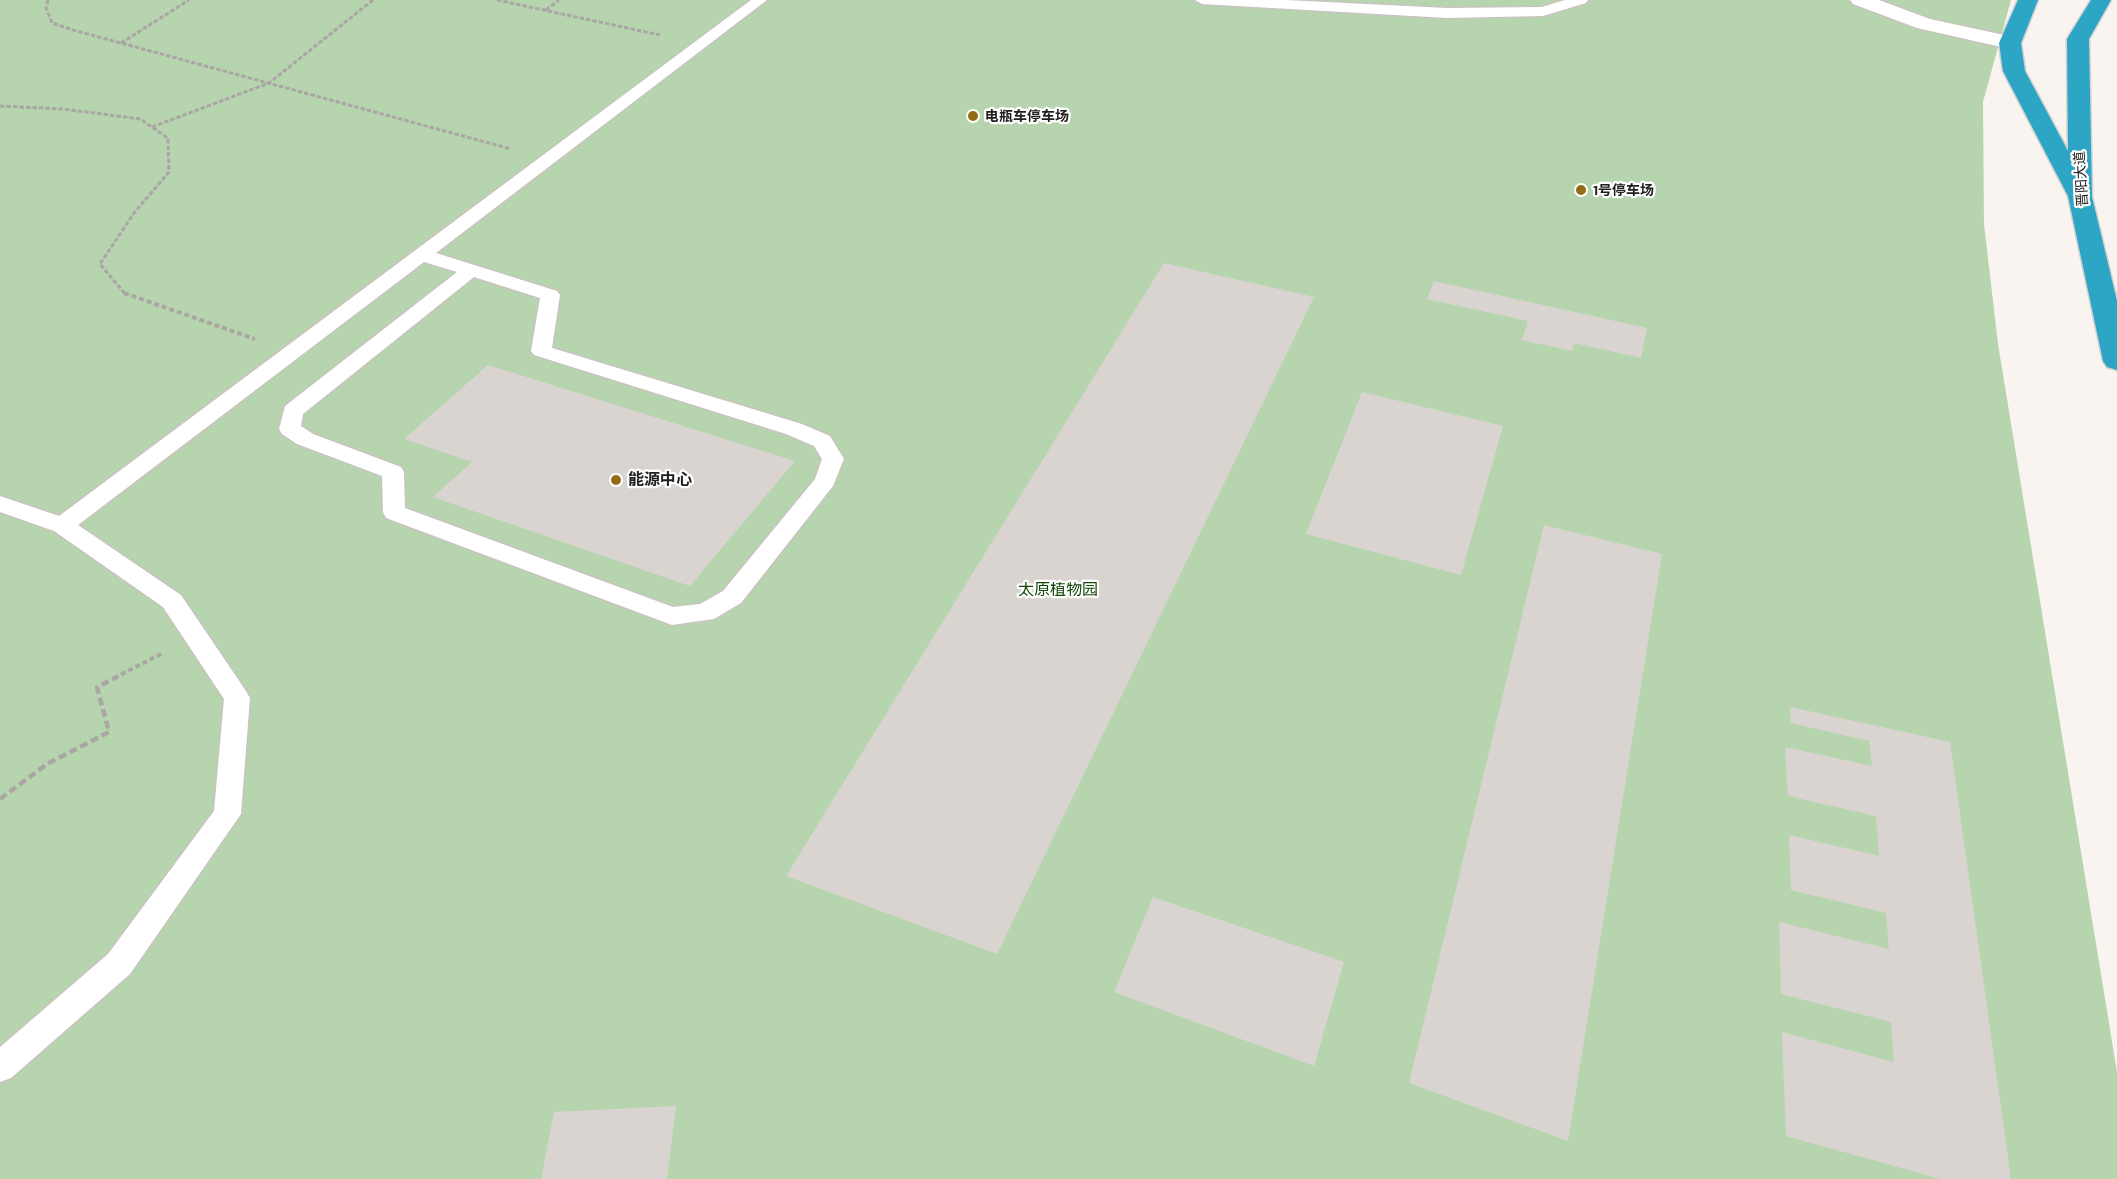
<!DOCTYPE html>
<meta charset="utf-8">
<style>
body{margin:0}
canvas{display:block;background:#f9f4f0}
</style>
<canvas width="2117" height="1179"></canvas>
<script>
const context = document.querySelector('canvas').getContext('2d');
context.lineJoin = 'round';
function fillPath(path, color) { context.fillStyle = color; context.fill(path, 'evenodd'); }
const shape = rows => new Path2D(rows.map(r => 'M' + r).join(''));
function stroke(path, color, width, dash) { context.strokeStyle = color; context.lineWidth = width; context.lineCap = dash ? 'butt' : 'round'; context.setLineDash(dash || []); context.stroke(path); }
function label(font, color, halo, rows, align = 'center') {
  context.font = font + ' Barlow,"Noto Sans SC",sans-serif'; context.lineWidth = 4.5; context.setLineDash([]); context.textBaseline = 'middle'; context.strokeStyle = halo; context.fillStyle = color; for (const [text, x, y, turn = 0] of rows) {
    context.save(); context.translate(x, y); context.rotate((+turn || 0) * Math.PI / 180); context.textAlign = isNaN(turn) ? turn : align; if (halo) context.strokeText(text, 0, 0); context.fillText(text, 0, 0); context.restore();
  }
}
fillPath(shape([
 [0,0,2011,0,1983,102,1984,224,1998,344,2117,1072,2117,1179,0,1179]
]), '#b6d5af');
fillPath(shape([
 [1164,263,1314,297,997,954,786,876],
 [1434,281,1647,328,1641,358,1574,343,1572,351,1522,340,1528,321,1427,299],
 [488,365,795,461,690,586,433,497,472,462,404,439],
 [1362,392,1503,426,1461,575,1306,534],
 [1544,525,1662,554,1568,1141,1409,1083],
 [1790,707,1950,742,2011,1179,1941,1179,1786,1136,1782,1032,1894,1062,1891,1022,1781,994,1779,922,1889,949,1886,913,1791,890,1789,835,1879,856,1876,816,1788,796,1785,747,1872,766,1869,741,1791,723],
 [1153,897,1344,962,1314,1066,1114,992],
 [676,1106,667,1179,541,1179,554,1112]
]), '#dad4d0');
const lane = shape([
 [751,0,767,0,436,253,557,291,560,295,552,348,802,424,830,436,844,459,833,486,741,603,714,619,672,625,386,518,383,512,382,476,297,444,282,434,279,429,285,406,457,272,424,262,78,525,181,595,246,691,250,698,241,814,130,974,11,1078,0,1082,0,1047,108,954,214,811,224,699,163,607,54,531,0,512,0,496,59,516,751,0],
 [474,277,540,298,531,351,534,355,786,434,814,446,822,459,815,479,723,591,700,604,673,607,405,508,404,472,401,467,313,434,301,426,303,414,474,277],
 [1195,0,1286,0,1447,8,1542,7,1565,0,1588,0,1586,3,1543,16,1447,18,1202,4,1195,0]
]);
const street = shape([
 [1850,0,1879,0,1930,19,2018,38,2021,43,2018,48,2010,49,1917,28,1853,4,1850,0]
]);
const highway = shape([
 [2018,0,2038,0,2021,43,2025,71,2068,151,2067,39,2091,0,2111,0,2089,39,2092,197,2117,301,2117,370,2107,367,2103,361,2068,196,2003,71,1999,43,2018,0]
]);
stroke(lane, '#c8c4bf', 3);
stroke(street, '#c8c4bf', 3);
stroke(highway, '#d3d2d2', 3);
stroke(shape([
 [48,0,46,8,52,23,73,30,511,149],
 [497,0,660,35],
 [546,10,559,0],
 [121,43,189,0],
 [0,106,63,109,140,119,168,138,169,172,134,213,100,264,126,295],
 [152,127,269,83,373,0]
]), '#aaa6a3', 3, [4.5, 2]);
stroke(shape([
 [124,293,255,339],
 [114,678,163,653]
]), '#aaa6a3', 4, [5, 3]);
stroke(shape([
 [0,799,47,764,109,732,97,687,117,677]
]), '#aaa6a3', 4.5, [8, 4]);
fillPath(lane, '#fff');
fillPath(street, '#fff');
fillPath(highway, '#2da5c4');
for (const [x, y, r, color] of [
 [973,116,6,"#946c16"],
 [1581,190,6,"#946c16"],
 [616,480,6,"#946c16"]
]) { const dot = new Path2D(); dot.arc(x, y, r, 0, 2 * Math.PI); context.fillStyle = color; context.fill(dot); stroke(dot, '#fff', 2); }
label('bold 14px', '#22201f', '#fff', [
 ["电瓶车停车场",985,116],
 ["1号停车场",1593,190]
], 'left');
label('14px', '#22201f', '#fff', [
 ["晋阳大道",2081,179,-94]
]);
label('bold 16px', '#22201f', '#fff', [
 ["能源中心",628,480]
], 'left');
label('16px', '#154706', '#fff', [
 ["太原植物园",1058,590]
]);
</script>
